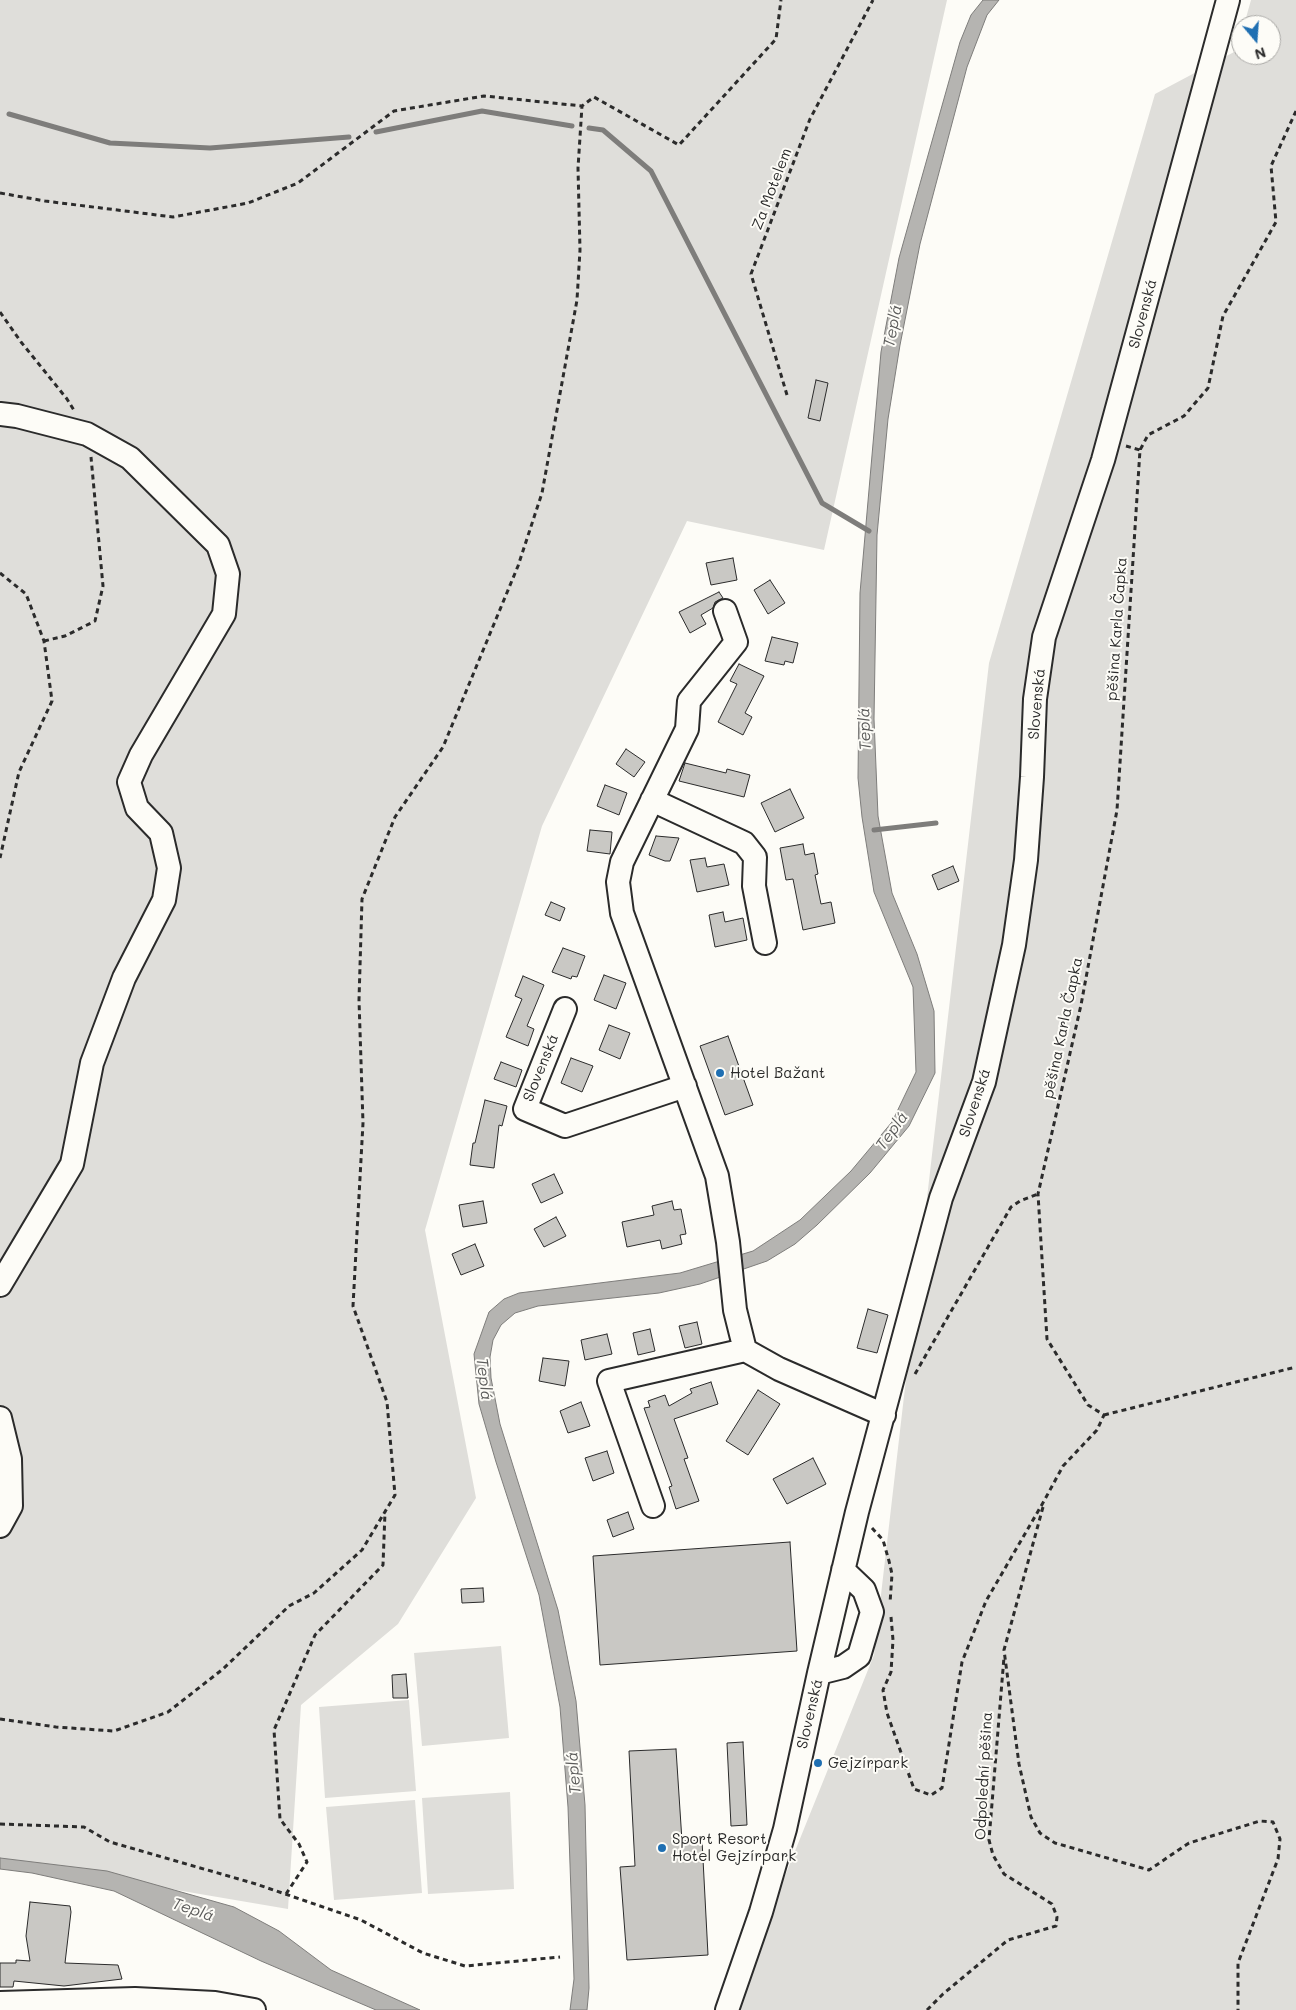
<!DOCTYPE html>
<meta charset="utf-8">
<style>
body{margin:0}
#map{position:relative;width:1296px;height:2010px;overflow:hidden;background:#fdfcf7;font-family:Mali,sans-serif}
canvas{display:block}
.north{position:absolute;left:1231px;top:15px;width:50px;height:50px;box-sizing:border-box;background:#fdfcf7;border:1px solid #a9a8a5;border-radius:50%;rotate:162deg;font-size:14px;font-weight:700;line-height:20px;text-align:center;color:#2b2b2b}
.north::after{content:'';display:block;margin:auto;width:18px;height:22px;background:#1f6fb2;clip-path:polygon(50% 0,100% 100%,50% 72%,0 100%)}
</style>
<div id="map">
<canvas width="1296" height="2010"></canvas>
<div class="north">N</div>
</div>
<script>
const context = document.querySelector('canvas').getContext('2d');
context.lineJoin = 'round';
function fillPath(path, color) { context.fillStyle = color; context.fill(path, 'evenodd'); }
const shape = rows => new Path2D(rows.map(r => 'M' + r).join(''));
function stroke(path, color, width, dash) { context.strokeStyle = color; context.lineWidth = width; context.lineCap = dash ? 'butt' : 'round'; context.setLineDash(dash || []); context.stroke(path); }
function label(font, color, halo, rows, align = 'center') {
  context.font = font + ' Mali,sans-serif'; context.lineWidth = 4; context.setLineDash([]); context.textBaseline = 'middle'; context.strokeStyle = halo; context.fillStyle = color; for (const [text, x, y, turn = 0] of rows) {
    context.save(); context.translate(x, y); context.rotate((+turn || 0) * Math.PI / 180); context.textAlign = isNaN(turn) ? turn : align; if (halo) context.strokeText(text, 0, 0); context.fillText(text, 0, 0); context.restore();
  }
}
fillPath(shape([
 [0,0,947,0,824,550,687,521,542,826,425,1230,476,1498,398,1624,301,1705,288,1909,0,1860],
 [1251,0,1296,0,1296,2010,731,2010,874,1655,989,663,1155,94,1236,51,1241,34,1241,55,1271,55,1271,25,1244,25],
 [501,1646,509,1738,422,1746,414,1653],
 [409,1700,416,1791,325,1798,319,1707],
 [510,1792,514,1889,428,1894,422,1798],
 [415,1800,422,1893,334,1900,326,1807]
]), '#dfdeda');
const water = shape([
 [983,0,999,0,987,15,967,67,920,244,900,345,888,419,877,535,874,719,878,816,892,893,917,954,934,1011,935,1073,909,1126,870,1173,817,1225,795,1244,767,1261,700,1284,659,1293,538,1306,515,1313,501,1325,493,1340,490,1357,491,1378,500,1424,558,1610,576,1701,585,1805,589,1988,587,2010,570,2010,574,1979,568,1807,560,1707,539,1595,496,1462,479,1404,474,1354,489,1312,504,1299,519,1293,680,1273,753,1251,800,1220,851,1171,892,1122,916,1072,913,987,874,892,862,817,858,778,860,593,881,352,899,258,960,42,971,15,983,0],
 [0,1858,107,1871,234,1907,279,1931,331,1970,420,2010,376,2010,261,1961,114,1891,32,1873,0,1869,0,1858]
]);
fillPath(water, '#b5b4b1');
stroke(water, '#7e7d7b', 1);
stroke(shape([
 [9,114,110,143,210,148,349,137],
 [589,128,603,130,651,171,822,503,869,531],
 [376,132,482,111,572,126],
 [874,830,936,823]
]), '#7e7d7b', 5);
const building = shape([
 [816,380,828,383,820,421,808,418,816,380],
 [733,558,737,580,711,585,706,563,733,558],
 [770,580,785,603,768,614,754,590,770,580],
 [719,592,723,598,715,602,713,608,701,615,706,624,690,633,679,612,719,592],
 [772,637,798,643,793,663,785,661,784,665,765,661,772,637],
 [739,664,764,676,745,713,752,717,743,735,718,722,737,684,730,681,739,664],
 [626,749,645,762,634,777,616,764,626,749],
 [685,763,726,773,727,769,750,775,744,797,679,781,685,763],
 [605,785,627,793,619,815,597,806,605,785],
 [790,789,804,818,775,832,761,803,790,789],
 [590,830,612,832,610,854,587,851,590,830],
 [656,836,679,838,670,861,665,861,649,855,656,836],
 [803,844,805,855,814,853,818,874,815,875,821,904,831,902,835,923,803,930,793,879,786,880,780,848,803,844],
 [705,858,707,867,724,864,729,885,697,892,690,860,705,858],
 [953,866,959,881,938,890,932,875,953,866],
 [551,902,565,908,560,921,545,915,551,902],
 [723,912,725,922,743,918,747,940,715,947,709,915,723,912],
 [563,948,585,956,577,977,572,976,571,979,552,972,563,948],
 [604,975,626,983,616,1009,594,1000,604,975],
 [523,976,544,985,527,1026,534,1029,528,1046,506,1037,522,999,515,996,523,976],
 [609,1025,630,1033,620,1059,599,1050,609,1025],
 [728,1036,753,1105,725,1115,700,1046,728,1036],
 [571,1058,593,1066,582,1092,561,1083,571,1058],
 [501,1062,522,1070,516,1087,494,1079,501,1062],
 [485,1100,507,1106,502,1126,499,1125,494,1168,470,1165,473,1143,475,1143,485,1100],
 [554,1174,563,1193,541,1203,532,1184,554,1174],
 [483,1201,487,1223,463,1227,459,1205,483,1201],
 [672,1201,674,1210,681,1209,686,1234,680,1235,682,1244,662,1249,660,1240,627,1247,622,1222,654,1215,652,1206,672,1201],
 [556,1217,566,1236,544,1247,534,1229,556,1217],
 [475,1244,484,1266,461,1275,452,1254,475,1244],
 [868,1309,888,1315,877,1353,857,1348,868,1309],
 [697,1322,702,1344,685,1348,679,1326,697,1322],
 [650,1329,655,1351,638,1355,633,1333,650,1329],
 [607,1334,612,1354,585,1360,581,1340,607,1334],
 [543,1358,569,1361,565,1386,539,1381,543,1358],
 [711,1382,718,1404,674,1419,688,1458,684,1459,699,1501,676,1509,669,1487,672,1486,644,1408,650,1407,648,1401,665,1395,669,1406,692,1393,690,1389,711,1382],
 [758,1390,780,1404,748,1455,726,1441,758,1390],
 [581,1402,590,1426,568,1433,560,1411,581,1402],
 [607,1451,614,1473,593,1481,585,1458,607,1451],
 [813,1458,826,1484,787,1504,773,1479,813,1458],
 [628,1512,634,1529,613,1537,607,1520,628,1512],
 [790,1542,797,1651,600,1665,593,1556,790,1542],
 [483,1588,484,1602,462,1603,461,1589,483,1588],
 [406,1674,408,1698,393,1698,392,1675,406,1674],
 [743,1742,747,1825,731,1826,727,1743,743,1742],
 [676,1749,682,1841,702,1840,708,1955,627,1960,620,1867,635,1866,629,1751,676,1749],
 [30,1902,70,1906,71,1912,65,1963,118,1965,122,1979,64,1986,14,1981,13,1987,0,1987,0,1963,16,1963,16,1960,30,1961,26,1936,30,1902]
]);
fillPath(building, '#c9c8c4');
stroke(building, '#2b2b2b', 1);
const minor = shape([
 [0,414,17,416,87,434,130,458,218,545,228,574,224,614,141,755,129,782,137,808,161,833,169,868,164,900,124,978,92,1063,72,1164,0,1285],
 [725,611,736,642,689,701,687,729,622,862,618,882,622,913,717,1176,728,1242,735,1310,745,1350,779,1369,884,1415],
 [652,800,744,843,755,857,754,886,765,943],
 [565,1009,525,1109,565,1126,685,1086],
 [0,1418,10,1459,11,1506,0,1526],
 [653,1506,609,1381,745,1350],
 [819,1673,843,1667,859,1656,872,1612,864,1590,843,1570],
 [0,2003,135,1999,215,2003,254,2010],
 [727,2010,761,1912,785,1829,819,1673,857,1512,941,1198,984,1082,1014,945,1026,860,1032,777,1035,699,1044,637,1103,460,1228,0]
]);
stroke(minor, '#2b2b2b', 26);
stroke(shape([
 [0,193,45,201,173,217,248,203,298,183,394,111,484,96,582,106],
 [0,312,21,342,67,399,75,412],
 [787,395,751,274,810,119,873,0],
 [1126,446,1140,450],
 [0,573,26,594,44,641,52,701,19,772,0,858],
 [44,641,65,636,95,621,103,586,91,457],
 [915,1374,1011,1207,1020,1201,1038,1194],
 [1104,1415,1296,1367],
 [1043,1507,1004,1650,1019,1764,1031,1817,1040,1833,1055,1843,1149,1870,1189,1843,1260,1821,1273,1822,1280,1839,1278,1859,1238,1963,1238,2010],
 [872,1528,883,1540,889,1561,892,1574,890,1603],
 [891,1617,893,1640,891,1672,883,1690,887,1713,914,1789,931,1795,942,1788,962,1662,986,1601,1044,1501,1063,1466,1097,1430,1104,1415,1088,1405,1047,1339,1038,1194,1081,1005,1117,810,1140,450,1148,435,1184,416,1208,388,1223,316,1276,222,1271,166,1296,111],
 [0,1719,56,1727,114,1731,168,1712,223,1669,289,1606,314,1593,362,1550,395,1495,387,1402,353,1306,363,1123,359,1000,362,899,395,817,443,747,518,566,542,493,577,300,580,250,578,168,582,106,594,97,679,145,776,39,781,0],
 [0,1824,84,1827,110,1842,256,1884,361,1920,423,1953,465,1966,560,1957],
 [286,1894,307,1862,299,1844,280,1819,274,1730,315,1635,383,1565,385,1512],
 [927,2010,943,1994,1008,1940,1056,1926,1057,1917,1052,1904,1004,1874,993,1855,989,1840,1004,1657]
]), '#2b2b2b', 3, [5, 4]);
stroke(minor, '#fdfcf7', 22);
for (const [x, y, r, color] of [
 [720,1073,5,"#1f6fb2"],
 [818,1763,5,"#1f6fb2"],
 [662,1848,5,"#1f6fb2"]
]) { const dot = new Path2D(); dot.arc(x, y, r, 0, 2 * Math.PI); context.fillStyle = color; context.fill(dot); stroke(dot, '#fdfcf7', 2); }
label('15px', '#2b2b2b', '#fdfcf7', [
 ["Za Motelem",772,189,-69],
 ["Slovenská",1143,314,-75],
 ["pěšina Karla Čapka",1117,629,-86],
 ["Slovenská",1037,704,-85],
 ["pěšina Karla Čapka",1063,1028,-78],
 ["Slovenská",541,1068,-68],
 ["Slovenská",975,1103,-72],
 ["Slovenská",810,1714,-77],
 ["Odpolední pěšina",984,1776,-87]
]);
label('15px', '#2b2b2b', '#fdfcf7', [
 ["Hotel Bažant",730,1073],
 ["Gejzírpark",828,1763],
 ["Sport Resort",672,1839],
 ["Hotel Gejzírpark",672,1856]
], 'left');
label('italic 16px', '#5b5b5a', '#fdfcf7', [
 ["Teplá",893,326,-79],
 ["Teplá",865,729,-92],
 ["Teplá",892,1131,-54],
 ["Teplá",484,1379,83],
 ["Teplá",574,1773,-95],
 ["Teplá",193,1910,19]
]);
</script>
